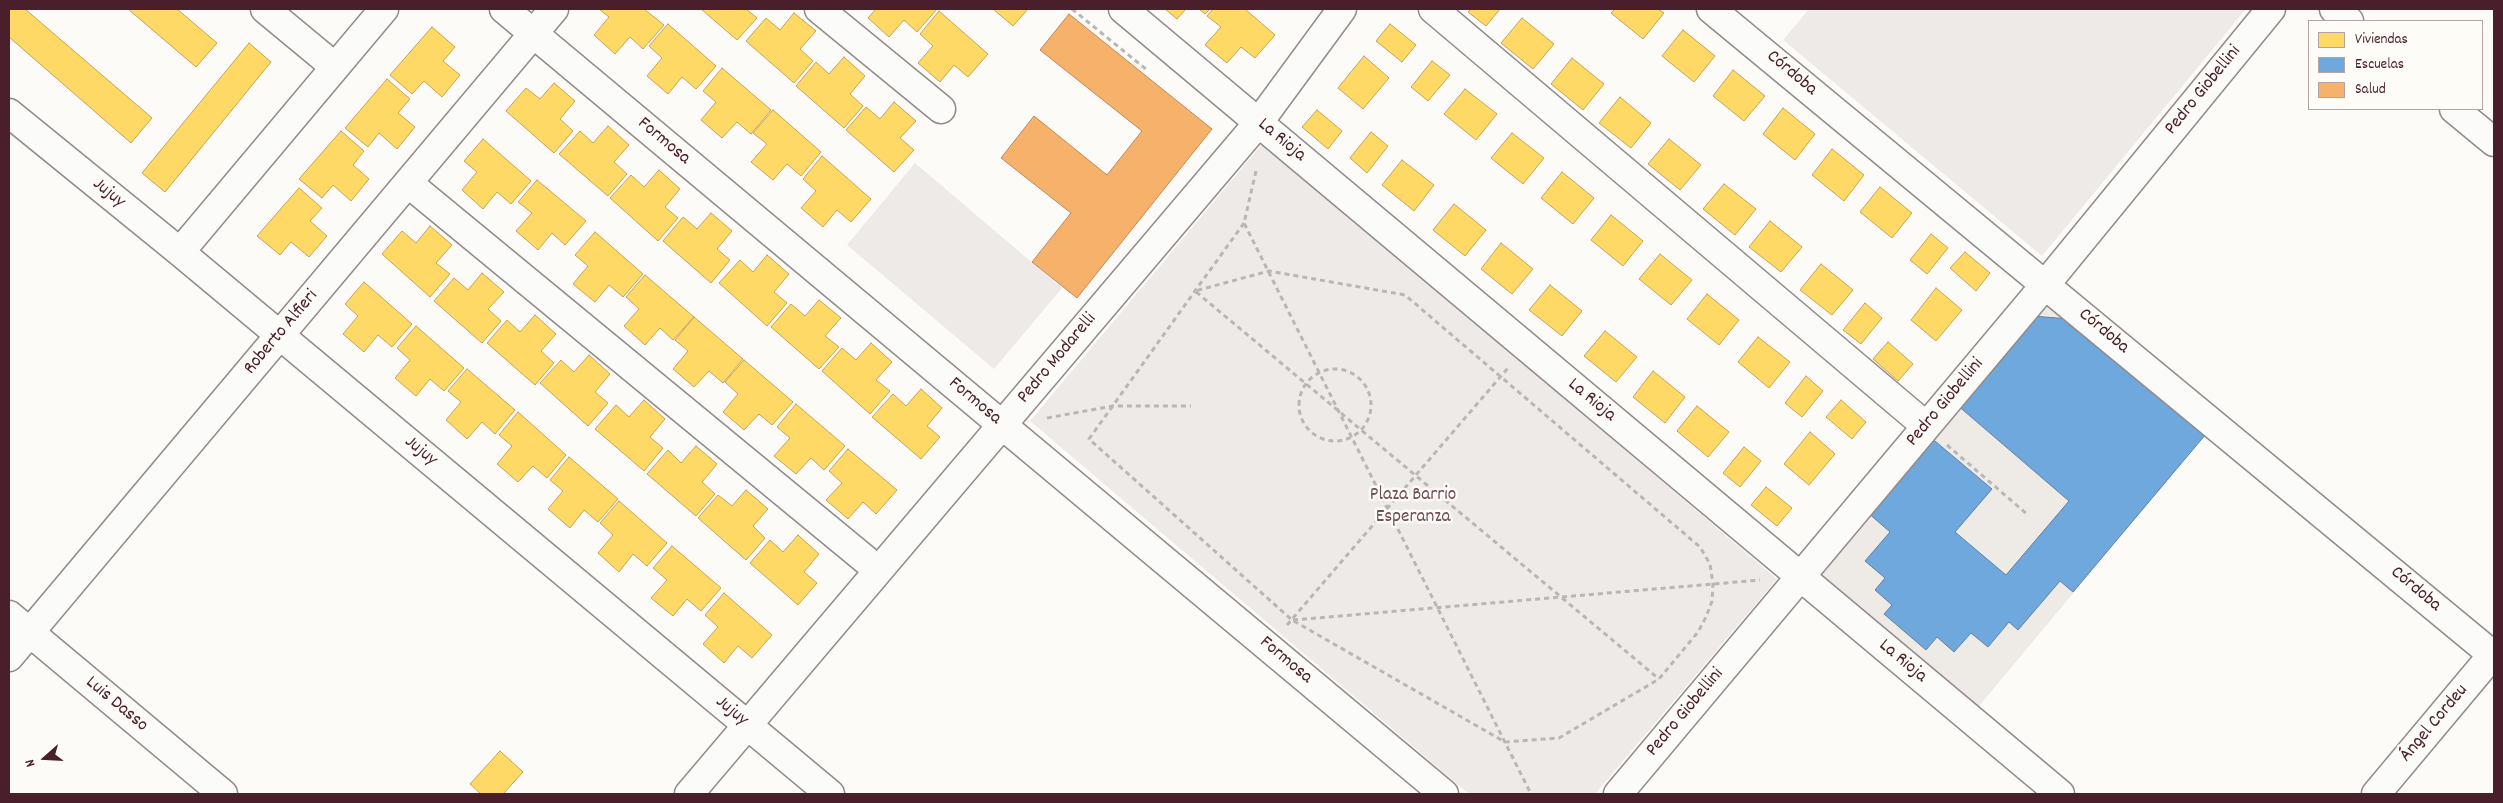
<!DOCTYPE html>
<meta charset="utf-8">
<style>
body{margin:0}
#map{position:relative;width:2503px;height:803px;overflow:hidden;background:#fcfbf8;font-family:Dekko,sans-serif}
canvas{display:block}
.frame{position:absolute;inset:0;border:10px solid #4a1f2b;pointer-events:none}
.legend{position:absolute;left:2308px;top:20px;width:175px;height:90px;box-sizing:border-box;background:#fdfcf7;border:1px solid #b5a4a5;margin:0;padding:6px 9px;list-style:none;font-size:15px;color:#4a1f2b}
.legend li{display:flex;align-items:center;gap:10px;height:25px}
.legend b{width:25px;border:1px solid #b5a4a5}
.north{position:absolute;left:20px;top:733px;width:50px;height:50px;-webkit-text-stroke:4px #fdfcf7;paint-order:stroke;rotate:251deg;font-size:14px;font-weight:700;line-height:20px;text-align:center;color:#4a1f2b}
.north::after{content:'';display:block;margin:auto;width:18px;height:22px;background:#4a1f2b;clip-path:polygon(50% 0,100% 100%,50% 72%,0 100%)}
</style>
<div id="map">
<canvas width="2503" height="803"></canvas>
<div class="frame"></div>
<ul class="legend">
<li><b style="height:14px;background:#ffd966"></b>Viviendas</li>
<li><b style="height:14px;background:#6fa8dc"></b>Escuelas</li>
<li><b style="height:14px;background:#f6b26b"></b>Salud</li>
</ul>
<div class="north">N</div>
</div>
<script>
const context = document.querySelector('canvas').getContext('2d');
context.lineJoin = 'round';
function fillPath(path, color) { context.fillStyle = color; context.fill(path, 'evenodd'); }
const shape = rows => new Path2D(rows.map(r => 'M' + r).join(''));
function stroke(path, color, width, dash) { context.strokeStyle = color; context.lineWidth = width; context.lineCap = dash ? 'butt' : 'round'; context.setLineDash(dash || []); context.stroke(path); }
function label(font, color, halo, rows, align = 'center') {
  context.font = font + ' Dekko,sans-serif'; context.lineWidth = 5; context.setLineDash([]); context.textBaseline = 'middle'; context.strokeStyle = halo; context.fillStyle = color; for (const [text, x, y, turn = 0] of rows) {
    context.save(); context.translate(x, y); context.rotate((+turn || 0) * Math.PI / 180); context.textAlign = isNaN(turn) ? turn : align; if (halo) context.strokeText(text, 0, 0); context.fillText(text, 0, 0); context.restore();
  }
}
fillPath(shape([
 [2046,299,2206,434,1975,711,1813,575]
]), '#eeebe7');
fillPath(shape([
 [1809,9,2246,9,2042,256,1783,40],
 [1263,143,1777,579,1595,794,1469,794,1030,421],
 [915,163,1062,288,994,369,847,245]
]), '#eeeae8');
const homes = shape([
 [9,9,25,9,152,118,131,143,9,37,9,9],
 [128,9,177,9,217,43,196,67,128,9],
 [599,9,644,9,664,25,643,49,630,37,615,54,594,35,609,17,599,9],
 [701,9,746,9,757,18,737,40,701,9],
 [876,9,937,9,917,32,904,20,889,37,868,18,876,9],
 [993,9,1028,9,1013,26,993,9],
 [1165,9,1186,9,1177,19,1165,9],
 [1199,9,1210,9,1205,14,1199,9],
 [1213,9,1245,9,1275,35,1255,58,1241,47,1227,63,1205,45,1221,27,1207,16,1213,9],
 [1471,9,1500,9,1486,26,1468,12,1471,9],
 [1615,9,1658,9,1664,13,1643,39,1611,13,1615,9],
 [939,11,988,54,968,77,954,65,940,82,918,63,933,46,920,34,939,11],
 [794,13,816,31,800,49,813,61,794,83,746,41,766,18,780,30,794,13],
 [1522,18,1554,44,1533,69,1501,43,1522,18],
 [668,24,716,66,696,89,682,77,668,94,647,76,662,58,649,46,668,24],
 [1390,24,1416,45,1402,62,1376,41,1390,24],
 [432,27,455,47,443,61,460,75,442,97,424,81,412,94,390,75,432,27],
 [1683,30,1715,56,1694,82,1662,56,1683,30],
 [249,43,271,62,165,192,142,173,249,43],
 [1364,56,1389,78,1363,109,1338,88,1364,56],
 [844,57,865,76,850,94,863,106,844,128,796,86,816,62,829,74,844,57],
 [1572,58,1604,84,1583,110,1551,84,1572,58],
 [1432,61,1450,75,1428,101,1411,87,1432,61],
 [722,68,771,110,751,134,737,122,722,138,701,120,716,102,703,91,722,68],
 [1733,70,1765,96,1744,121,1713,96,1733,70],
 [387,79,410,99,398,113,415,127,397,149,379,133,368,147,345,128,387,79],
 [554,83,575,101,560,119,573,131,554,153,506,111,526,88,540,99,554,83],
 [1465,89,1497,114,1476,140,1444,114,1465,89],
 [1620,97,1651,123,1631,148,1599,123,1620,97],
 [894,102,916,121,900,138,914,150,894,172,846,130,866,107,880,119,894,102],
 [1783,108,1815,134,1795,160,1763,134,1783,108],
 [773,110,821,152,801,176,787,164,773,180,751,162,767,144,753,133,773,110],
 [1317,110,1342,131,1328,149,1302,127,1317,110],
 [608,126,629,145,614,162,627,174,608,196,559,154,580,131,593,143,608,126],
 [341,131,364,151,353,165,369,179,351,201,333,185,322,198,299,179,341,131],
 [1371,132,1388,146,1367,173,1350,158,1371,132],
 [1512,133,1544,158,1523,184,1491,158,1512,133],
 [483,139,531,181,511,204,497,192,483,209,462,190,477,172,464,161,483,139],
 [1669,139,1701,165,1680,190,1648,164,1669,139],
 [1832,149,1864,175,1844,201,1812,175,1832,149],
 [822,156,871,199,851,222,837,210,823,227,801,208,816,191,803,179,822,156],
 [1402,160,1434,185,1414,211,1382,185,1402,160],
 [659,170,680,189,665,207,678,218,658,241,610,198,631,175,644,187,659,170],
 [1562,172,1594,198,1573,224,1541,198,1562,172],
 [537,180,586,221,565,245,552,233,538,250,516,231,532,213,518,202,537,180],
 [1724,184,1756,209,1735,235,1703,209,1724,184],
 [1880,187,1912,213,1892,238,1860,212,1880,187],
 [299,188,322,208,310,221,327,236,309,257,291,242,280,255,257,236,299,188],
 [1454,204,1486,230,1465,256,1433,230,1454,204],
 [711,213,732,231,717,249,730,260,711,283,663,241,683,217,697,229,711,213],
 [1611,215,1643,241,1623,266,1591,240,1611,215],
 [1770,221,1802,247,1781,272,1749,247,1770,221],
 [430,226,452,245,436,263,450,274,430,297,382,254,402,231,416,243,430,226],
 [595,232,643,274,623,297,609,285,595,302,573,284,588,266,575,255,595,232],
 [1931,234,1948,248,1927,274,1910,260,1931,234],
 [1501,243,1533,269,1512,294,1481,269,1501,243],
 [1965,252,1990,273,1976,291,1950,268,1965,252],
 [1660,254,1692,280,1671,305,1639,279,1660,254],
 [767,255,789,274,774,292,787,303,767,326,719,283,740,260,753,272,767,255],
 [1821,264,1853,290,1832,315,1800,290,1821,264],
 [482,273,504,292,488,309,501,321,482,343,434,301,454,278,468,290,482,273],
 [645,275,694,317,673,340,660,328,645,345,624,326,639,309,626,297,645,275],
 [364,282,412,324,392,347,378,335,364,352,343,334,358,316,345,304,364,282],
 [1550,285,1582,311,1562,336,1529,310,1550,285],
 [1936,288,1962,310,1936,341,1911,320,1936,288],
 [1707,294,1739,320,1719,345,1687,319,1707,294],
 [819,300,841,318,825,336,839,347,819,369,771,327,791,304,805,316,819,300],
 [1865,303,1882,318,1861,344,1843,330,1865,303],
 [535,315,556,334,541,351,554,363,535,385,487,343,507,320,520,332,535,315],
 [694,317,743,359,723,383,709,371,694,387,673,369,688,351,675,340,694,317],
 [416,326,464,368,444,391,430,379,416,396,395,378,410,360,397,348,416,326],
 [1605,331,1637,357,1616,382,1584,356,1605,331],
 [1758,337,1790,362,1769,388,1738,362,1758,337],
 [1888,342,1913,364,1898,381,1873,359,1888,342],
 [871,343,892,362,876,380,890,391,870,414,822,371,842,348,856,360,871,343],
 [589,355,610,374,595,392,608,403,588,426,540,383,561,360,574,372,589,355],
 [744,360,793,402,772,425,759,414,744,430,723,412,738,394,725,382,744,360],
 [467,369,515,410,495,434,482,422,467,439,446,420,461,402,448,391,467,369],
 [1653,371,1685,397,1665,423,1633,397,1653,371],
 [1806,376,1823,391,1802,417,1785,403,1806,376],
 [921,389,942,408,927,426,940,437,921,459,872,417,893,394,906,406,921,389],
 [644,400,665,419,650,437,663,448,644,471,595,429,616,405,629,417,644,400],
 [1841,400,1866,422,1852,439,1826,417,1841,400],
 [796,404,845,446,824,470,811,458,796,474,774,456,790,438,777,427,796,404],
 [1697,406,1729,432,1708,457,1677,431,1697,406],
 [518,412,566,455,547,478,533,466,518,482,497,464,512,446,499,435,518,412],
 [1810,432,1835,454,1809,485,1784,464,1810,432],
 [696,446,717,464,702,482,715,494,696,516,647,474,668,450,681,463,696,446],
 [1744,447,1761,461,1740,487,1723,473,1744,447],
 [848,449,897,490,876,514,863,502,848,519,826,500,842,483,829,471,848,449],
 [569,457,618,499,598,522,584,510,570,528,548,509,563,491,550,480,569,457],
 [1766,487,1792,508,1777,526,1751,505,1766,487],
 [746,490,768,509,753,526,765,538,746,560,698,518,718,495,732,506,746,490],
 [619,501,667,543,647,566,633,554,619,572,598,553,613,535,600,523,619,501],
 [798,535,819,554,804,572,817,583,798,605,750,563,770,540,783,552,798,535],
 [672,546,721,588,701,611,687,599,673,616,651,598,667,580,653,568,672,546],
 [724,593,772,635,752,658,738,646,724,663,703,644,718,627,705,615,724,593],
 [500,751,523,772,503,794,481,794,470,784,500,751]
]);
fillPath(homes, '#ffd966');
stroke(homes, '#c9a154', 1);
const schools = shape([
 [2032,316,2070,319,2206,434,2073,592,2060,581,2018,630,2009,622,1988,647,1971,633,1954,652,1937,637,1926,650,1884,614,1892,605,1875,590,1885,578,1865,561,1890,532,1866,511,1929,436,1992,489,1955,532,2006,575,2069,501,1956,404,2032,316]
]);
fillPath(schools, '#6fa8dc');
stroke(schools, '#647fa7', 1);
const health = shape([
 [1069,14,1212,129,1077,298,1032,262,1071,213,1001,158,1034,116,1107,175,1142,131,1040,50,1069,14]
]);
fillPath(health, '#f6b26b');
stroke(health, '#c28658', 1);
const minor = shape([
 [265,9,335,67],
 [504,9,1444,794],
 [819,9,941,109],
 [1123,9,2060,794],
 [1433,9,1926,426],
 [1711,9,2494,656],
 [2334,9,2349,21],
 [2454,109,2494,142],
 [9,113,180,252,830,794],
 [408,183,878,570],
 [180,252,384,9],
 [9,615,223,794],
 [9,657,554,9],
 [689,794,1259,122,1342,9],
 [1618,794,2045,285,2271,9],
 [2376,794,2494,653]
]);
stroke(minor, '#928a8b', 31);
stroke(shape([
 [1072,9,1147,70],
 [1256,171,1244,223,1531,794],
 [1244,223,1195,291,1089,439,1292,620,1505,742,1559,738,1659,679,1698,632,1706,617,1712,601,1713,584,1710,564,1700,547,1405,295,1269,271,1195,291,1659,679],
 '1299 405a36 36 0 1 1 72 0a36 36 0 1 1-72 0Z',
 [1047,418,1113,406,1191,406],
 [1947,445,2028,515],
 [1293,620,1760,580],
 [1287,625,1508,368]
]), '#bbb6b6', 3, [5, 4]);
stroke(minor, '#fbfbf9', 28);
label('19px', '#4a1f2b', '#fdfcf7', [
 ["Córdoba",1791,74,40],
 ["Pedro Giobellini",2204,91,-51],
 ["La Rioja",1281,141,40],
 ["Formosa",663,142,40],
 ["Jujuy",108,194,39],
 ["Córdoba",2103,332,40],
 ["Roberto Alfieri",282,333,-50],
 ["Pedro Modarelli",1058,359,-50],
 ["La Rioja",1591,401,40],
 ["Formosa",974,402,40],
 ["Pedro Giobellini",1946,403,-50],
 ["Jujuy",420,452,40],
 ["Córdoba",2415,590,40],
 ["Formosa",1285,661,40],
 ["La Rioja",1902,662,40],
 ["Luis Dasso",116,705,40],
 ["Jujuy",731,712,40],
 ["Pedro Giobellini",1686,713,-50],
 ["Ángel Cordeu",2435,724,-50]
]);
label('19px', '#704e57', '#fdfcf7', [
 ["Plaza Barrio",1413,496],
 ["Esperanza",1413,518]
]);
</script>
